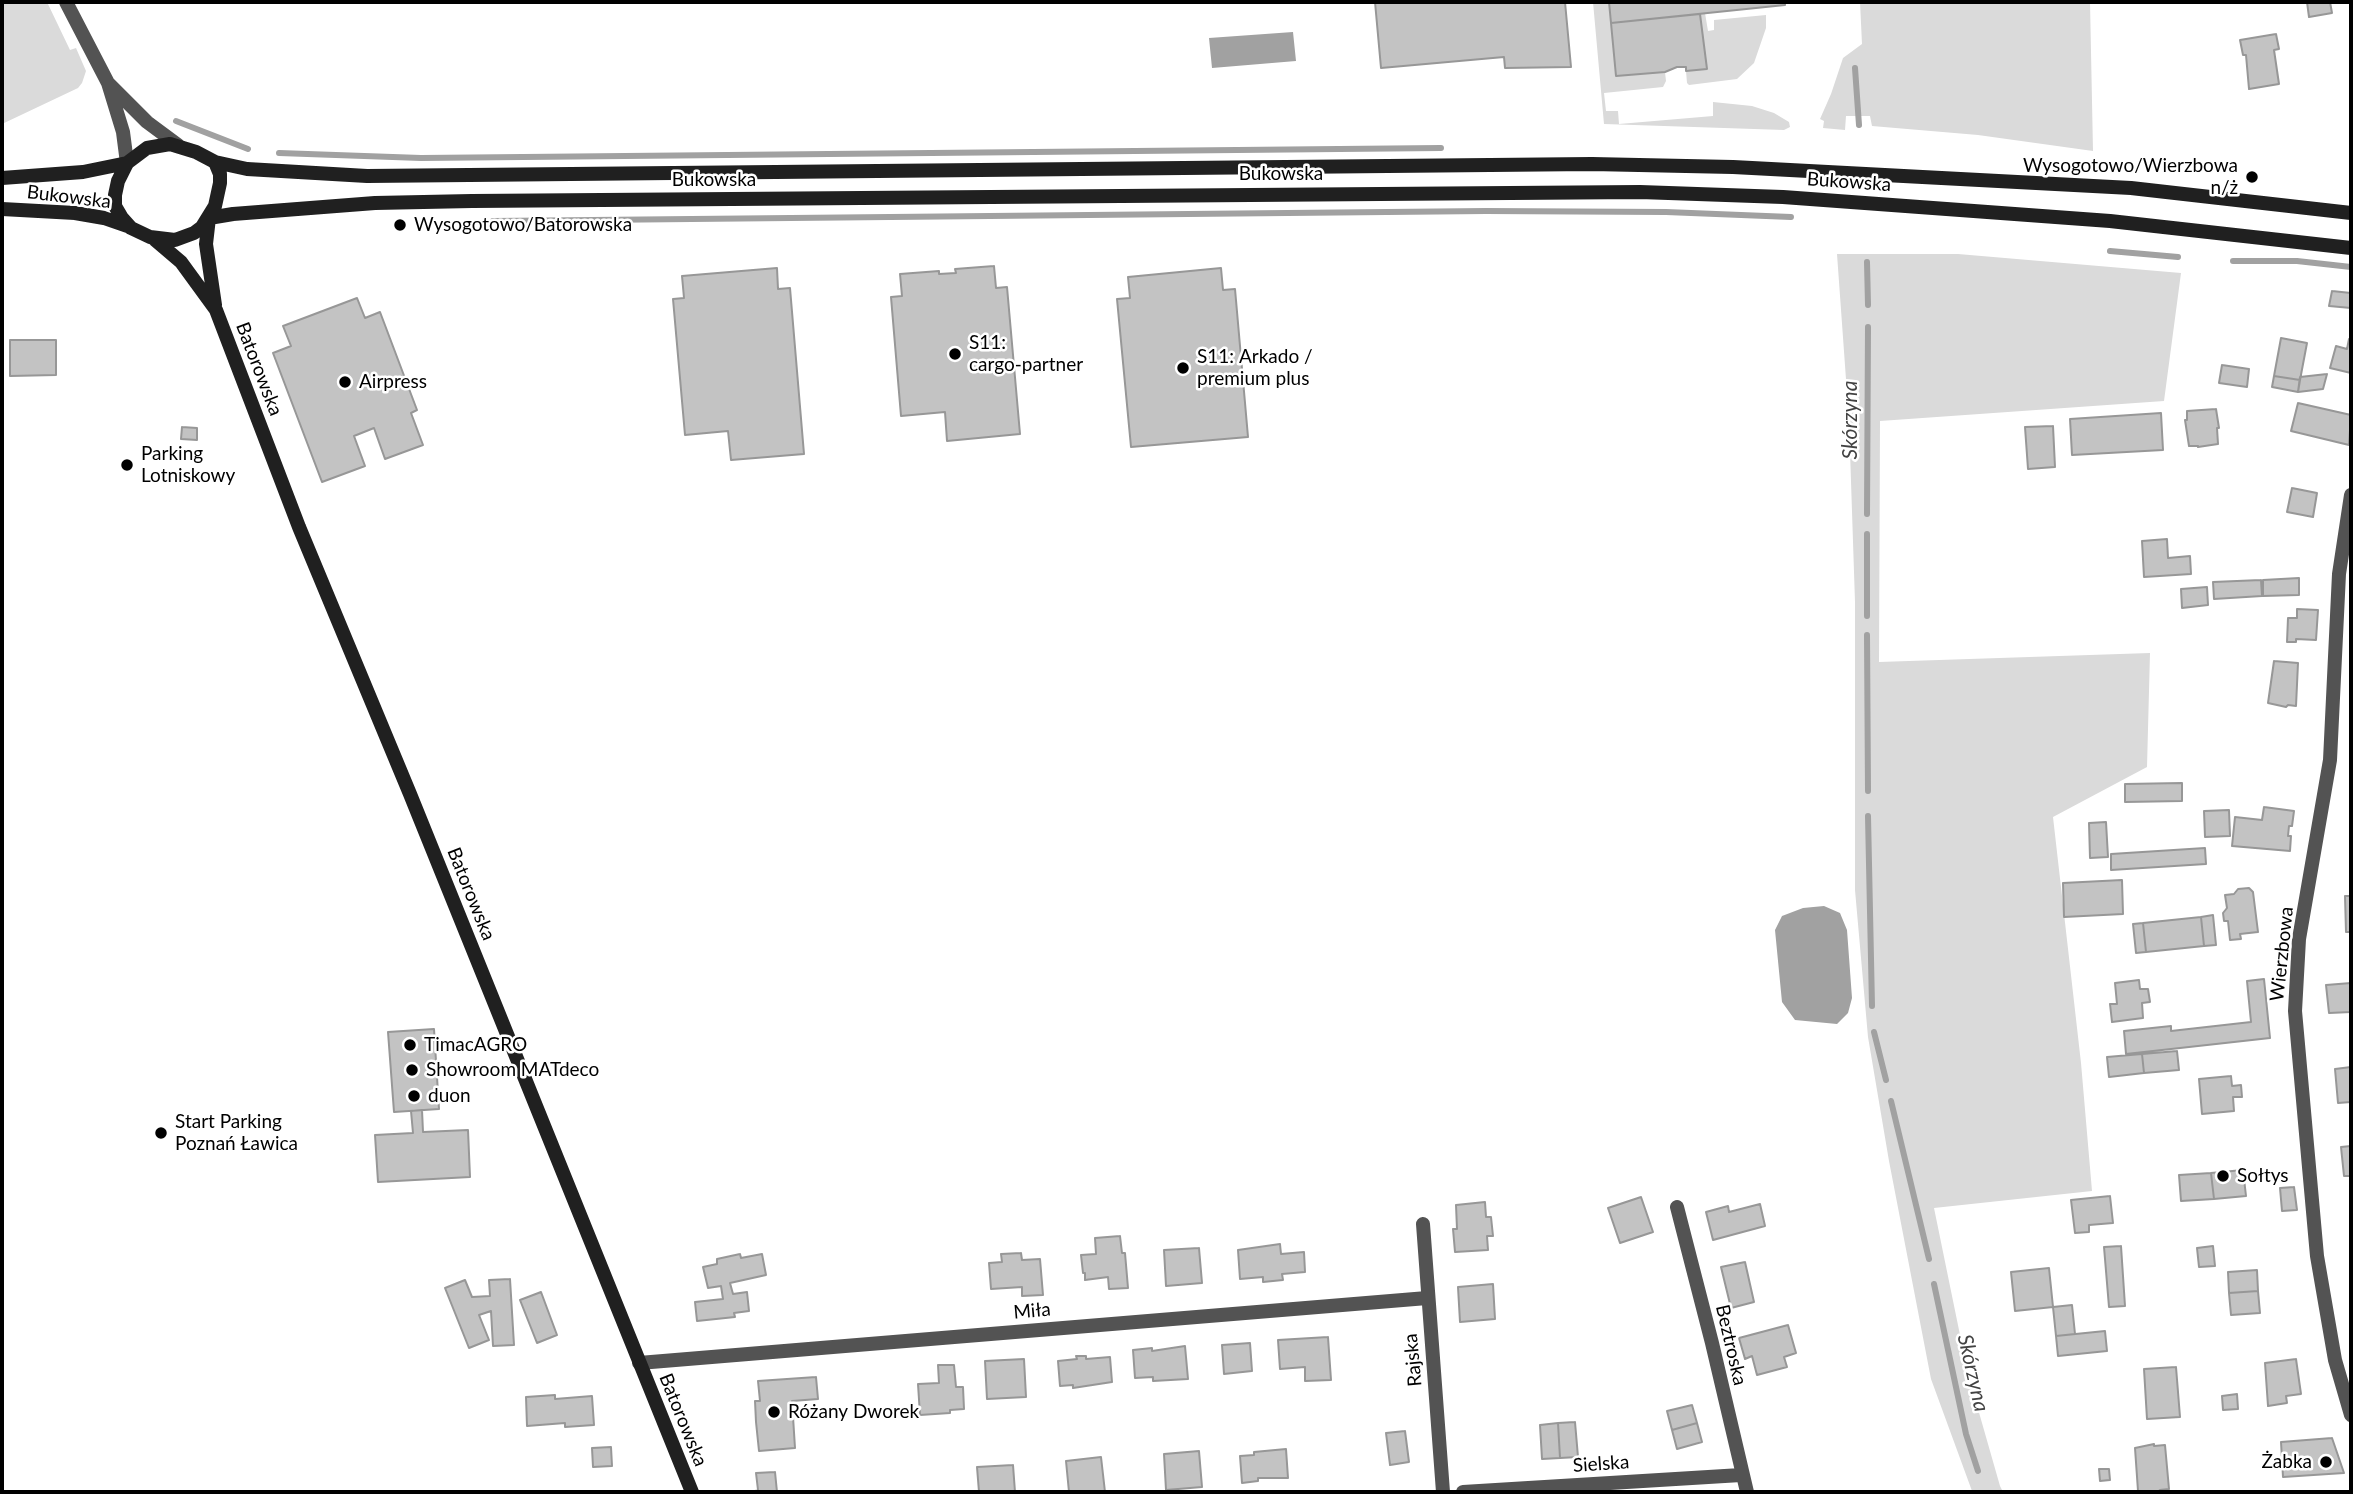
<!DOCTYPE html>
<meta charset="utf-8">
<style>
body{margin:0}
#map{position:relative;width:2353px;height:1494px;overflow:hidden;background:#fff;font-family:Lato,sans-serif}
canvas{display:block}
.frame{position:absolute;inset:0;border:4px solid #000;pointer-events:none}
</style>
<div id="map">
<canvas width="2353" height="1494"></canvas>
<div class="frame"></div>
</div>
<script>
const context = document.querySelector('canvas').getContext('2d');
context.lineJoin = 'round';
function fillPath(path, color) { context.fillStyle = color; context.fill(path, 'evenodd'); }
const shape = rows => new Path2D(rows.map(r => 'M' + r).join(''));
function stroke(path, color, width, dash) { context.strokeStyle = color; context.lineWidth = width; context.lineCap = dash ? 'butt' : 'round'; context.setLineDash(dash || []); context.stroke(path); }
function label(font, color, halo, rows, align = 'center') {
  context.font = font + ' Lato,sans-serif'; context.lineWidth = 5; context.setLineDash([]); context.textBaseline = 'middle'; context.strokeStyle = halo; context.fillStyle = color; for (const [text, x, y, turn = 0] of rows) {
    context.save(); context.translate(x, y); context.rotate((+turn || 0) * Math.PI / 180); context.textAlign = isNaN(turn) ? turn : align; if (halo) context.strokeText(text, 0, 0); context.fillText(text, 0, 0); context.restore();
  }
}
fillPath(shape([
 [2,2,47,2,70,50,76,48,86,71,82,83,78,88,2,124],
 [1593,2,1609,2,1616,76,1665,72,1666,81,1663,87,1604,93,1606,111,1618,111,1619,124,1713,116,1713,102,1752,106,1774,113,1789,122,1790,127,1784,130,1604,124],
 [1860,2,2090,2,2093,151,1978,135,1872,126,1870,116,1846,116,1845,130,1823,128,1824,121,1820,119,1831,94,1843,58,1862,44],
 [1705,13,1708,31,1714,30,1714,20,1766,15,1766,28,1754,63,1737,79,1689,85,1687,83,1686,71,1707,69,1700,14],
 [1837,254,1958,254,2181,273,2164,401,1880,421,1879,662,2150,653,2147,767,2053,817,2081,1063,2092,1191,1934,1208,1968,1374,2000,1486,2003,1492,1972,1491,1931,1379,1889,1161,1868,1037,1855,890,1855,602,1849,421]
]), '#dadada');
fillPath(shape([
 [1293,32,1296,61,1212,68,1209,38],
 [1824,906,1840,913,1847,930,1852,998,1848,1013,1837,1024,1795,1020,1782,1002,1775,930,1782,916,1803,908]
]), '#a1a1a1');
stroke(shape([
 [1855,68,1859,125],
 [176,121,248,149],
 [279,153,421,158,1441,148],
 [493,221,1486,211,1666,212,1791,217],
 [2110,251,2178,257],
 [2233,261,2297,261,2351,267],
 [1867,262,1868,305],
 [1867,514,1868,327],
 [1867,616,1867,534],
 [1867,635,1868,791],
 [1868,816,1872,1006],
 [1874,1032,1886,1080],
 [1891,1101,1929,1259],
 [1934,1284,1966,1434,1978,1471]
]), '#a1a1a1', 6);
const building = shape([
 [1375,2,1565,2,1571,67,1505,68,1504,57,1381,68,1375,2],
 [1609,2,1785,2,1785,5,1611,23,1609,2],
 [2307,2,2330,2,2332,13,2309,17,2307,2],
 [1700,14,1707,69,1686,71,1686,67,1677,67,1665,72,1616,76,1611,23,1700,14],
 [2276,34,2279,49,2274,50,2279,84,2249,89,2246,55,2243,55,2240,40,2276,34],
 [994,266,996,288,1007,287,1020,434,947,441,945,412,901,416,891,297,902,296,900,274,939,271,939,274,956,273,955,269,994,266],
 [777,268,778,289,790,288,804,454,731,460,728,431,685,435,673,299,684,298,682,276,777,268],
 [1221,268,1223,290,1235,289,1248,437,1131,447,1117,299,1130,298,1128,277,1221,268],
 [2332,291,2351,293,2351,308,2329,306,2332,291],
 [357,298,365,318,380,312,417,410,411,413,423,445,385,459,374,428,354,436,365,466,322,482,273,353,291,346,283,326,357,298],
 [2281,338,2307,343,2300,380,2274,376,2281,338],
 [2349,339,2351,340,2351,373,2330,368,2336,346,2347,349,2349,339],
 [10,340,56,340,56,375,10,376,10,340],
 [2222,365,2249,369,2247,387,2219,383,2222,365],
 [2327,374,2323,389,2298,392,2300,377,2327,374],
 [2274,376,2300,380,2298,392,2272,387,2274,376],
 [2298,403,2351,415,2349,445,2291,431,2298,403],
 [2216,409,2219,428,2217,428,2218,444,2198,447,2198,446,2189,446,2185,420,2187,420,2187,411,2216,409],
 [2161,413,2163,450,2072,455,2070,419,2161,413],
 [2053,426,2055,467,2028,469,2025,427,2053,426],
 [182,427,197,428,197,440,181,439,182,427],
 [2292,488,2317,493,2313,517,2287,512,2292,488],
 [2167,539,2168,558,2190,556,2191,574,2144,577,2142,541,2167,539],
 [2299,578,2299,595,2263,596,2263,580,2299,578],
 [2261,580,2262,596,2214,599,2213,582,2261,580],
 [2207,587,2208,605,2182,608,2181,589,2207,587],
 [2297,609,2318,610,2316,640,2296,639,2296,642,2287,642,2288,618,2297,618,2297,609],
 [2274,661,2298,663,2296,706,2288,705,2286,707,2268,703,2274,661],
 [2182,783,2182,801,2125,802,2125,784,2182,783],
 [2264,807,2294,811,2292,826,2289,826,2288,836,2291,836,2290,851,2232,846,2235,817,2262,820,2264,807],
 [2229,810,2230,836,2205,837,2204,811,2229,810],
 [2106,822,2108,857,2090,858,2089,823,2106,822],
 [2205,848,2206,864,2111,870,2111,854,2205,848],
 [2122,880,2123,914,2064,917,2063,883,2122,880],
 [2249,888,2253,892,2258,932,2240,934,2241,939,2230,940,2228,921,2224,921,2223,913,2227,908,2225,895,2234,894,2238,889,2249,888],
 [2345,896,2351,896,2351,932,2346,932,2345,896],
 [2213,915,2216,945,2204,946,2201,917,2213,915],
 [2201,917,2204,946,2146,952,2143,923,2201,917],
 [2143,923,2146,952,2136,953,2133,924,2143,923],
 [2264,979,2270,1038,2126,1054,2124,1031,2171,1026,2171,1031,2251,1022,2247,981,2264,979],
 [2139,980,2140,989,2148,989,2150,1002,2142,1003,2143,1018,2112,1022,2110,1004,2117,1004,2115,983,2139,980],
 [2351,983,2351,1012,2329,1013,2326,985,2351,983],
 [434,1029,439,1109,394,1112,388,1032,434,1029],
 [2177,1051,2179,1070,2144,1073,2142,1054,2177,1051],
 [2142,1054,2144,1073,2109,1077,2107,1057,2142,1054],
 [2351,1067,2351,1102,2338,1103,2335,1069,2351,1067],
 [2231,1076,2232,1086,2241,1085,2242,1097,2233,1097,2234,1111,2202,1114,2199,1079,2231,1076],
 [422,1110,423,1132,468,1130,470,1177,378,1182,375,1135,413,1133,411,1111,422,1110],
 [2351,1146,2351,1176,2344,1176,2341,1147,2351,1146],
 [2243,1170,2246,1196,2214,1199,2211,1173,2243,1170],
 [2211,1173,2214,1199,2181,1201,2179,1175,2211,1173],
 [2294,1187,2297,1210,2282,1211,2280,1188,2294,1187],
 [2110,1196,2113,1223,2089,1225,2089,1232,2075,1233,2071,1200,2110,1196],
 [1641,1197,1653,1232,1620,1243,1608,1208,1641,1197],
 [1485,1202,1486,1217,1491,1217,1493,1236,1487,1236,1488,1250,1455,1252,1453,1229,1457,1229,1456,1205,1485,1202],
 [1760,1204,1765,1226,1713,1240,1706,1212,1728,1206,1729,1212,1760,1204],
 [1120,1236,1122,1253,1125,1253,1128,1288,1109,1289,1108,1277,1085,1280,1085,1273,1083,1273,1081,1255,1096,1254,1095,1238,1120,1236],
 [1280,1244,1281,1254,1304,1252,1305,1272,1282,1274,1283,1280,1263,1282,1263,1277,1240,1279,1238,1250,1280,1244],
 [2121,1246,2125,1306,2109,1307,2104,1247,2121,1246],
 [2213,1246,2215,1266,2199,1267,2197,1248,2213,1246],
 [1199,1248,1202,1283,1166,1286,1164,1250,1199,1248],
 [1021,1253,1022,1260,1040,1259,1043,1295,1022,1296,1022,1287,991,1289,989,1263,1002,1262,1001,1254,1021,1253],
 [740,1254,741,1258,762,1254,766,1275,730,1283,733,1294,747,1292,749,1311,734,1313,735,1317,697,1321,695,1302,723,1299,721,1286,708,1288,703,1267,717,1264,717,1259,740,1254],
 [1745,1262,1754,1302,1731,1308,1721,1267,1745,1262],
 [2049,1268,2053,1307,2015,1311,2011,1272,2049,1268],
 [2257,1270,2258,1291,2229,1293,2228,1272,2257,1270],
 [510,1279,514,1345,493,1346,491,1311,479,1315,489,1340,469,1348,445,1288,465,1280,472,1297,490,1296,489,1280,510,1279],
 [1493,1284,1495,1319,1460,1322,1458,1287,1493,1284],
 [2258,1291,2260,1313,2231,1315,2229,1293,2258,1291],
 [541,1292,557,1335,537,1343,520,1300,541,1292],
 [2072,1305,2075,1334,2056,1336,2053,1307,2072,1305],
 [1788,1325,1796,1353,1784,1357,1787,1367,1757,1375,1752,1356,1745,1359,1739,1338,1788,1325],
 [2105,1331,2107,1351,2058,1356,2056,1336,2105,1331],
 [1328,1337,1331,1380,1305,1381,1305,1367,1280,1369,1278,1340,1328,1337],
 [1250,1343,1252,1371,1224,1374,1222,1345,1250,1343],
 [1185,1346,1188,1379,1153,1381,1153,1377,1135,1378,1133,1350,1152,1348,1152,1351,1185,1346],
 [1076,1356,1086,1356,1086,1359,1110,1357,1112,1382,1073,1388,1073,1385,1060,1386,1058,1361,1077,1359,1076,1356],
 [1024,1359,1026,1397,987,1399,985,1361,1024,1359],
 [2296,1359,2301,1394,2286,1396,2287,1403,2268,1406,2265,1363,2296,1359],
 [938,1365,954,1365,956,1387,963,1387,964,1409,950,1410,950,1413,920,1415,918,1384,939,1383,938,1365],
 [2176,1367,2180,1417,2147,1419,2144,1369,2176,1367],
 [816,1377,818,1399,792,1401,795,1448,759,1451,756,1422,755,1401,760,1401,758,1381,816,1377],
 [2237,1394,2238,1409,2223,1410,2222,1396,2237,1394],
 [555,1395,555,1399,592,1396,594,1425,565,1427,565,1423,527,1426,526,1397,555,1395],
 [1692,1405,1697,1423,1672,1430,1667,1411,1692,1405],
 [1575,1422,1578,1457,1560,1458,1558,1423,1575,1422],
 [1558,1423,1560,1458,1542,1459,1540,1425,1558,1423],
 [1697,1423,1702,1442,1677,1449,1672,1430,1697,1423],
 [1405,1431,1409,1462,1390,1465,1386,1433,1405,1431],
 [2332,1438,2344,1473,2283,1477,2281,1442,2332,1438],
 [2154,1444,2154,1446,2165,1445,2169,1489,2160,1490,2158,1492,2138,1491,2135,1448,2154,1444],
 [611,1447,612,1466,593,1467,592,1448,611,1447],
 [1286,1449,1288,1478,1258,1478,1258,1481,1242,1483,1240,1456,1254,1455,1254,1452,1286,1449],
 [1199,1451,1202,1487,1166,1490,1164,1454,1199,1451],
 [1101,1457,1105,1492,1069,1492,1066,1461,1101,1457],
 [1013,1465,1015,1492,979,1492,977,1467,1013,1465],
 [2099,1469,2109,1469,2110,1480,2100,1481,2099,1469],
 [775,1472,777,1492,753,1492,758,1490,756,1473,775,1472]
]);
fillPath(building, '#c3c3c3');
stroke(building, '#979797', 2);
stroke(shape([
 [66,2,108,83,123,132,127,163],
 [109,84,147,122,178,145],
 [2351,495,2339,574,2330,760,2299,939,2295,1011,2317,1256,2335,1360,2351,1415],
 [1677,1207,1712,1343,1747,1492],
 [1423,1224,1443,1492],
 [639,1363,1427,1298],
 [1463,1492,1741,1475]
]), '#535353', 14);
stroke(shape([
 [215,162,220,174,220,183,215,206,202,227,194,233,175,240,150,237,131,228,122,218,115,206,115,195,118,181,127,163,147,148,170,144,196,152,215,162,247,169,367,176,1592,164,1733,167,2131,188,2351,213],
 [2,178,83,172,127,163],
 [2,209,75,213,104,218,130,227],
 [209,218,233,214,375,203,472,201,1640,192,1783,197,2110,221,2351,248],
 [209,218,206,244,215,305],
 [154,239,181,262,216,310,299,527,410,794,692,1492]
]), '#202020', 14);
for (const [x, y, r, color] of [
 [2252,177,7,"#000"],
 [400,225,7,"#000"],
 [955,354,7,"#000"],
 [1183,368,7,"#000"],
 [345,382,7,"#000"],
 [127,465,7,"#000"],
 [410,1045,7,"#000"],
 [412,1070,7,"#000"],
 [414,1096,7,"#000"],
 [161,1133,7,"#000"],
 [2223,1176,7,"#000"],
 [774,1412,7,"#000"],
 [2326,1462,7,"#000"]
]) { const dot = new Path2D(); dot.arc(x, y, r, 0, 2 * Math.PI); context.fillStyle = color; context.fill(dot); stroke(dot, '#fff', 2.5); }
label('19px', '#000', '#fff', [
 ["Wysogotowo/Wierzbowa",2238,166,"right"],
 ["n/ż",2238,188,"right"],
 ["Wysogotowo/Batorowska",414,225],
 ["S11:",969,343],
 ["cargo-partner",969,365],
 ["S11: Arkado /",1197,357],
 ["premium plus",1197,379],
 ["Airpress",359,382],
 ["Parking",141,454],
 ["Lotniskowy",141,476],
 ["TimacAGRO",424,1045],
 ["Showroom MATdeco",426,1070],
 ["duon",428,1096],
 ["Start Parking",175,1122],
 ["Poznań Ławica",175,1144],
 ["Sołtys",2237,1176],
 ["Różany Dworek",788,1412],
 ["Żabka",2312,1462,"right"]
], 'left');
label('19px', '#000', '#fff', [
 ["Bukowska",1281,174],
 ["Bukowska",714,180],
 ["Bukowska",1849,182,4],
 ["Bukowska",69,197,7],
 ["Batorowska",259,369,69],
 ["Batorowska",471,894,68],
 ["Wierzbowa",2282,954,-84],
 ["Miła",1032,1311,-5],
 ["Beztroska",1731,1345,77],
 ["Rajska",1413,1360,-95],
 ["Batorowska",683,1420,68],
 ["Sielska",1601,1464,-4]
]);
label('italic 21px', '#424242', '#fff', [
 ["Skórzyna",1850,420,-90],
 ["Skórzyna",1973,1373,77]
]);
</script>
